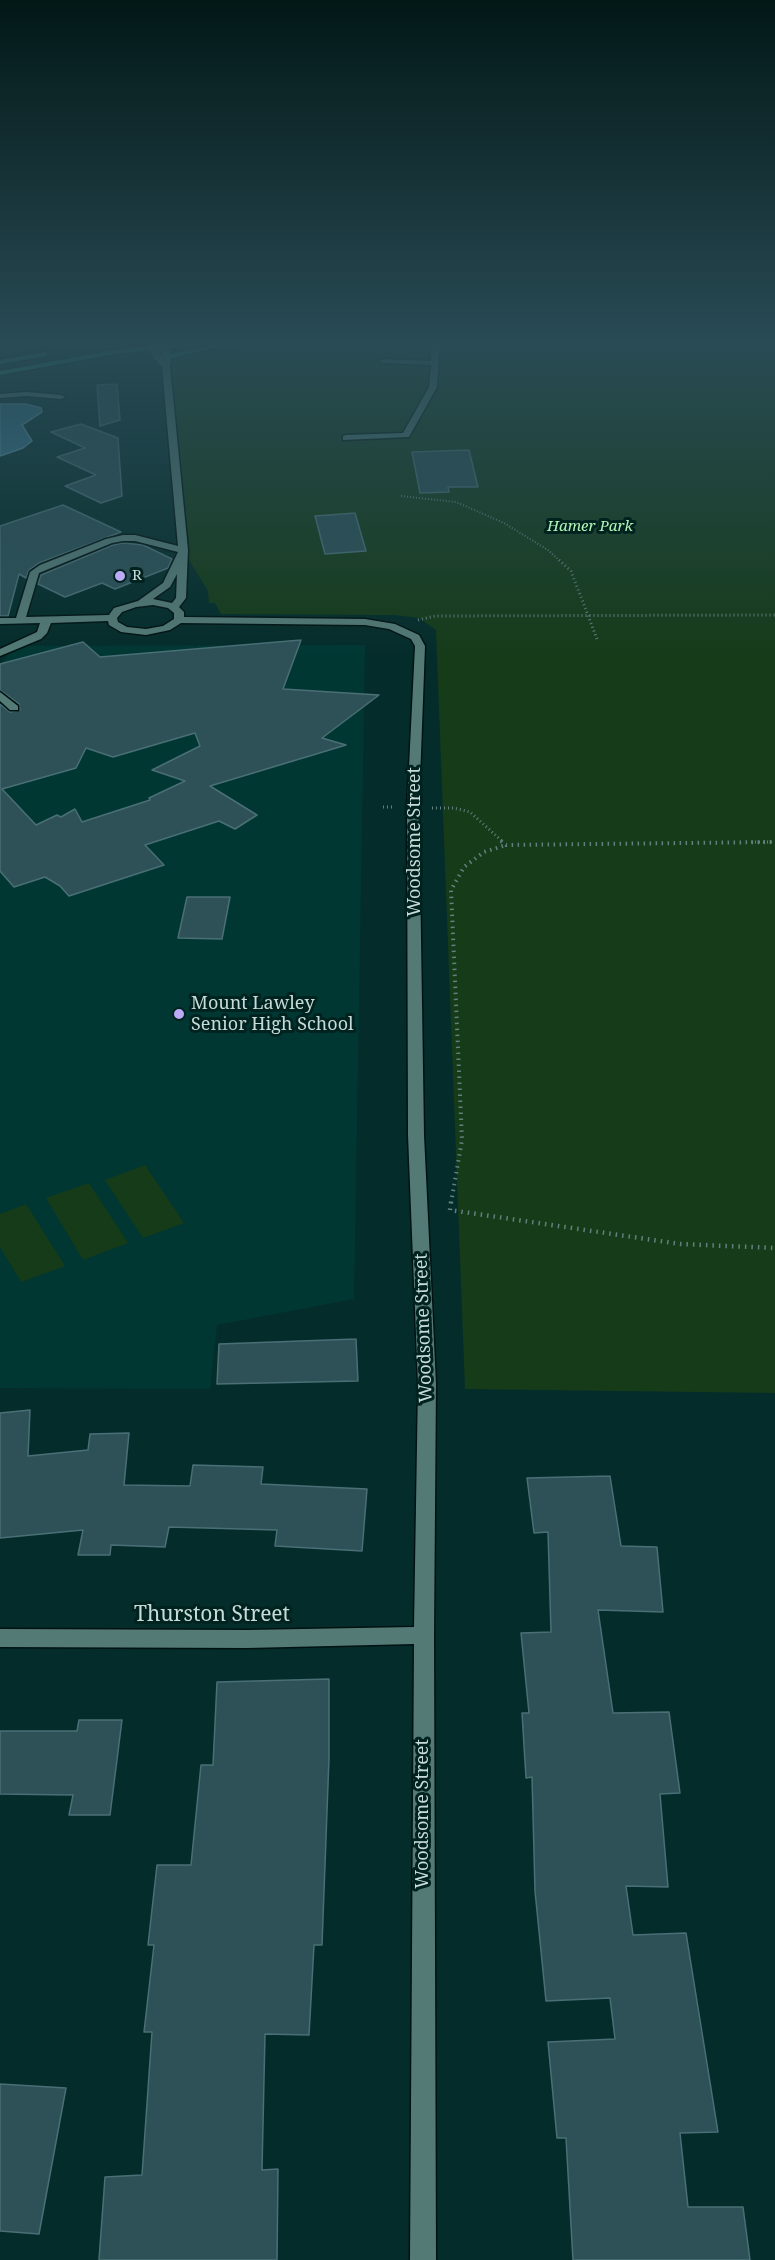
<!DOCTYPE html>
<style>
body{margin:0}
canvas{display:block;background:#042c2a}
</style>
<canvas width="775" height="2260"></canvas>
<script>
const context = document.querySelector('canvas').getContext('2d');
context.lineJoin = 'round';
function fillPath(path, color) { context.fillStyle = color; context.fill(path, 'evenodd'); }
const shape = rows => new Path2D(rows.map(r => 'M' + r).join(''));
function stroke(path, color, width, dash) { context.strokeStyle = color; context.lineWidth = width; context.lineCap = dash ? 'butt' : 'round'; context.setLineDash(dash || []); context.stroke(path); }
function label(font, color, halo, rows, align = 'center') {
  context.font = font + ' "Noto Serif",serif'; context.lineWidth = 6; context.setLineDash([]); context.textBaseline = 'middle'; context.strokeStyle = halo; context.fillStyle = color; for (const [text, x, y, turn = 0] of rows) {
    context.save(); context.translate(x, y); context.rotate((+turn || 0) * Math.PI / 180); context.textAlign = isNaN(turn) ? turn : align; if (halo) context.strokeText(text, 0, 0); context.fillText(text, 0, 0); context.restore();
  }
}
fillPath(shape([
 [365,645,354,1299,217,1325,210,1389,0,1388,0,729,13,725,0,689,0,666,13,646]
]), '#003733');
fillPath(shape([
 [0,341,64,341,0,355],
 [357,341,775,341,775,1393,465,1389,436,630,419,618,395,615,221,614,215,603,209,603,208,591,183,550,168,357],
 [145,1165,184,1223,143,1238,105,1180],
 [89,1183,128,1243,83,1260,46,1198],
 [26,1204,65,1266,21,1282,0,1247,0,1214]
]), '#153b19');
const water = shape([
 [0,404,26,404,41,408,42,412,22,425,32,441,23,448,0,456,0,404]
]);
fillPath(water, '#377693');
stroke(water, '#6294a8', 1.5);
const building = shape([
 [117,384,120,420,100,426,97,385,117,384],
 [81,424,118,438,122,496,101,503,65,486,96,475,57,457,85,448,51,432,81,424],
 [469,450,478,487,448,487,449,492,420,493,412,452,469,450],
 [63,505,121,532,39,563,29,570,26,578,19,574,8,616,0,616,0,526,63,505],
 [355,513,366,551,325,554,315,516,355,513],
 [123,543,143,545,172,559,168,568,115,589,102,583,65,597,38,584,41,575,113,545,123,543],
 [301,640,283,689,379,695,322,738,346,745,210,786,257,815,235,829,219,821,145,845,164,865,69,896,60,886,45,877,14,887,0,871,0,704,10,712,20,710,19,704,0,690,0,664,83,642,100,657,301,640],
 [195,733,200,746,152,770,185,781,149,798,150,800,82,822,75,809,61,817,57,815,36,825,2,789,76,768,86,748,113,757,195,733],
 [187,897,230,897,222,939,178,938,187,897],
 [356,1339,358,1381,217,1384,219,1344,356,1339],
 [30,1410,28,1456,88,1450,90,1434,129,1433,124,1485,190,1486,193,1465,263,1467,261,1484,367,1489,362,1551,275,1546,277,1530,169,1527,165,1547,111,1545,110,1555,78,1555,83,1530,0,1538,0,1413,30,1410],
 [610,1476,621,1546,657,1547,663,1612,598,1610,613,1713,669,1712,680,1793,660,1794,668,1887,626,1886,633,1935,686,1933,718,2132,680,2133,688,2207,743,2207,750,2260,573,2260,566,2138,557,2138,548,2042,615,2039,610,1998,546,2001,535,1891,532,1777,526,1778,522,1713,529,1713,521,1633,551,1632,548,1532,534,1533,527,1478,610,1476],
 [329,1679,329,1758,322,1945,314,1945,309,2035,265,2034,262,2170,278,2169,277,2260,99,2260,105,2177,142,2175,152,2032,144,2032,154,1945,148,1945,157,1865,191,1865,201,1765,213,1765,217,1682,329,1679],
 [79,1720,122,1720,110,1815,69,1815,73,1795,0,1794,0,1731,77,1731,79,1720],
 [0,2084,66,2088,39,2234,0,2231,0,2084]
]);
fillPath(building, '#2d5157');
stroke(building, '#4a6f76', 1.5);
const minor = shape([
 [146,341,154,341,164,360,158,341,166,341,172,357,170,366,188,550,186,598,179,607,184,612,184,617,365,619,395,624,419,635,425,646,419,807,424,1135,436,1384,434,1635,436,2260,410,2260,414,1644,247,1648,0,1647,0,1629,247,1630,414,1627,418,1384,408,1135,407,807,415,646,411,639,389,629,365,625,181,623,170,630,146,635,121,632,109,625,108,621,51,623,47,633,41,639,0,656,0,649,37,632,40,623,0,624,0,618,16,618,30,572,40,565,106,539,123,535,135,535,178,546,162,367,153,358,146,341],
 [123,541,135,541,178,552,163,583,138,601,114,608,109,615,26,617,39,573,112,543,123,541],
 [177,574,176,598,172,603,153,599,170,587,177,574],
 [153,605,168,608,174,613,174,619,163,626,146,629,127,627,118,622,117,618,122,612,136,607,153,605],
 [432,341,440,341,437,387,409,437,343,440,343,436,346,435,403,433,429,387,431,365,383,363,379,361,383,359,431,361,432,341],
 [27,392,61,395,65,397,61,399,27,396,0,398,0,394,27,392],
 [0,692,18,706,18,710,10,710,0,701,0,692]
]);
const major = shape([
 [196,341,243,341,168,359,165,359,165,355,218,343,115,354,0,375,0,371,115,350,196,341],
 [44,352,47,352,47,356,0,364,0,360,44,352]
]);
stroke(minor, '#001312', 3);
stroke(major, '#001312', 3);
stroke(shape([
 [55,345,71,341],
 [401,496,456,502,504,523,548,550,560,561]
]), '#62807e', 2, [1, 2]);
stroke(shape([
 [559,560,571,571,597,639],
 [418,620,435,616,775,615],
 [383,807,395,807],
 [432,808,454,808,470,812,503,842],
 [751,842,775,842]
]), '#62807e', 3, [1, 3]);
stroke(shape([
 [501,841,506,845,775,842],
 [451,1203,462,1140,451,890,464,867,484,852,506,845]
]), '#62807e', 4, [1.5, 4.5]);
stroke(shape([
 [451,1202,450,1210,680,1244,775,1248]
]), '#62807e', 4.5, [1.5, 5]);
fillPath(minor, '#547a76');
fillPath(major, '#23a082');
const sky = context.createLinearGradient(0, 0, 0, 658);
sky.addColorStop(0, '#021817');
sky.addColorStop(0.52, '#294b55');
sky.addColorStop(1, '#294b5500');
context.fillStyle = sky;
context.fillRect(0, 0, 775, 658);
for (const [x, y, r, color] of [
 [120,576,6,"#bcaaf6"],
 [179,1014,6,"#bcaaf6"]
]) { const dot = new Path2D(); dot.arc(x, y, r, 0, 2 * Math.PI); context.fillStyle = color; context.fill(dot); stroke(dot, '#002320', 2); }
label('italic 15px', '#b3f5b5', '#002320', [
 ["Hamer Park",590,527]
]);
label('15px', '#c7dbd8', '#002320', [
 ["R",132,576]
], 'left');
label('18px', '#c7dbd8', '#002320', [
 ["Woodsome Street",415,842,-90],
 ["Woodsome Street",424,1328,-92],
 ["Woodsome Street",423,1814,-90]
]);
label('18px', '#c7dbd8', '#002320', [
 ["Mount Lawley",191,1004],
 ["Senior High School",191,1025]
], 'left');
label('21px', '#c7dbd8', '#002320', [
 ["Thurston Street",212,1615]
]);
</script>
